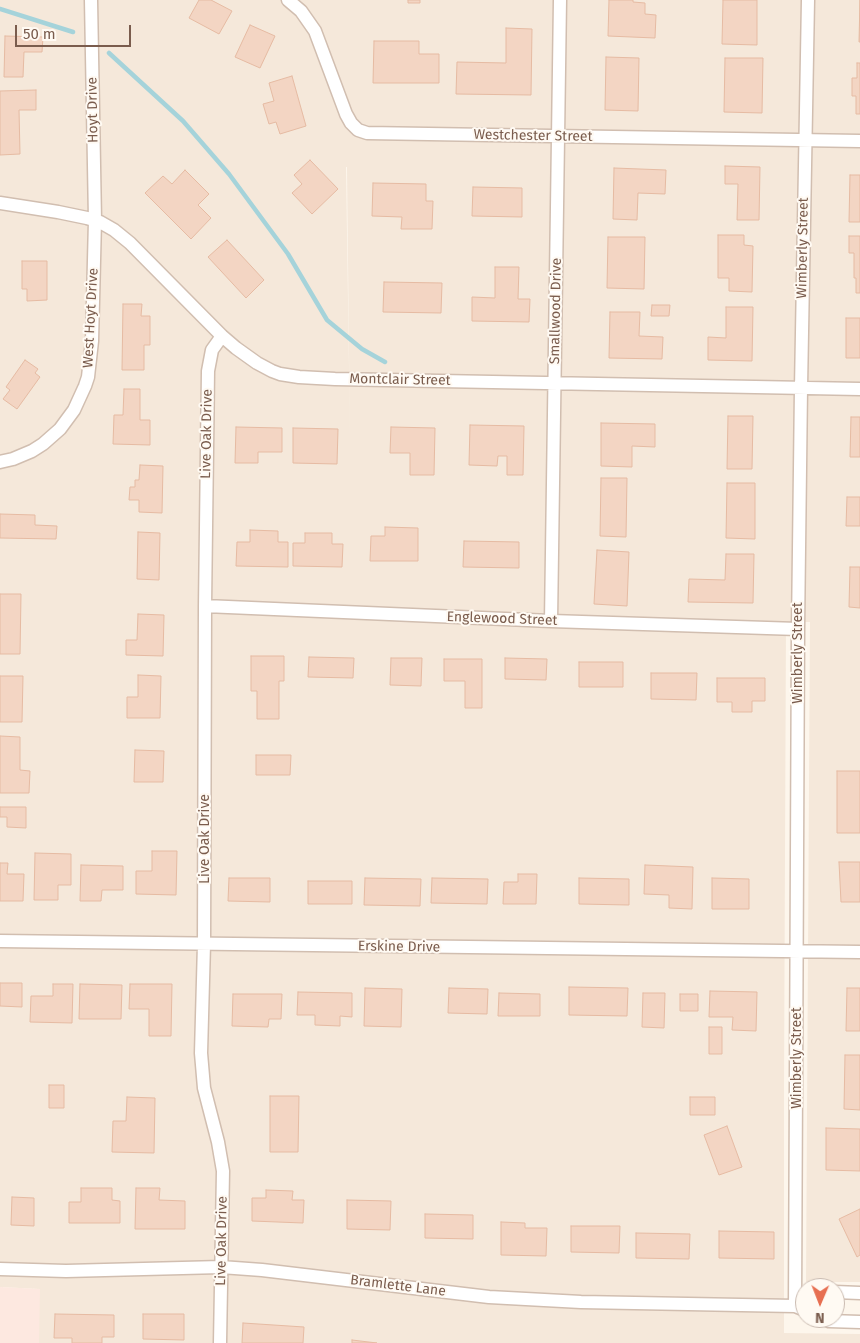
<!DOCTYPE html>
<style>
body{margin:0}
#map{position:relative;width:860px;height:1343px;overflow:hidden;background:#fdf6ec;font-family:"Fira Sans",sans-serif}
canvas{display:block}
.north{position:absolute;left:795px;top:1278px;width:50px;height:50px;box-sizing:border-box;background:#fffaf3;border:1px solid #cabbb1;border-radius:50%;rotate:181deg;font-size:14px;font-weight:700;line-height:20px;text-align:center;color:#7a5c4d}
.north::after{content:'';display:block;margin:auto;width:18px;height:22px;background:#e76f51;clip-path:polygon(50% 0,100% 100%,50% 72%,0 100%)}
.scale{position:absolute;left:15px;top:25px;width:116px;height:22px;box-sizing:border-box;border:2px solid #7a5c4d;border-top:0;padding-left:6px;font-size:15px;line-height:18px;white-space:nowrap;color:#7a5c4d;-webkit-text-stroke:4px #fffaf3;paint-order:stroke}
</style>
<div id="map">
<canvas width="860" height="1343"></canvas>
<div class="north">N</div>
<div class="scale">50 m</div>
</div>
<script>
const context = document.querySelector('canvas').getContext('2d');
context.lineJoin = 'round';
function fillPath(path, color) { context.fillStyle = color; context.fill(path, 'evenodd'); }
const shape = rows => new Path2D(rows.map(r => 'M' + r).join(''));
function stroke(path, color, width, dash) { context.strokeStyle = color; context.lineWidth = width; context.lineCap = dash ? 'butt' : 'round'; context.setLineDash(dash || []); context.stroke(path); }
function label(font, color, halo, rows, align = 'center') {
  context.font = font + ' "Fira Sans",sans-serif'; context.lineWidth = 4; context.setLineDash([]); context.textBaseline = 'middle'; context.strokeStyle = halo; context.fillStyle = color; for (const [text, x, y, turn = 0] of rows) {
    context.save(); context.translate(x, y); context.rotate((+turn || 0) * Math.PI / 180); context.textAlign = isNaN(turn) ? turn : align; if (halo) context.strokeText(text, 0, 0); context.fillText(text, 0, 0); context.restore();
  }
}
fillPath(shape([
 [0,0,860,0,860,1282,806,1282,810,622,786,622,784,1088,784,1333,860,1334,860,1343,39,1343,39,1289,0,1287],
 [346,167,347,167,350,445,349,366]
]), '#f5e8da');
fillPath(shape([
 [0,1287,40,1289,39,1343,0,1343]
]), '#fde8e0');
stroke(shape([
 [0,9,73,32],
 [109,53,183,121,229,174,288,254,327,320,362,349,385,362]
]), '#a5d3da', 4.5);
const building = shape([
 [199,0,211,0,232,11,219,34,189,18,199,0],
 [408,0,420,0,420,3,408,3,408,0],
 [609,0,633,0,633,2,645,3,645,14,656,15,655,38,608,36,609,0],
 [723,0,757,0,757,45,722,44,723,0],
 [860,0,860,42,859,42,860,0],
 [250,25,275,36,260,68,235,57,250,25],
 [506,28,532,29,531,95,456,94,457,62,506,63,506,28],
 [5,36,43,37,42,52,24,52,23,77,4,77,5,36],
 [374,41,419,41,419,54,439,54,439,83,373,83,374,41],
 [606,57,639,58,638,111,605,110,606,57],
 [725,58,763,58,762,113,724,112,725,58],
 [857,63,860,63,860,114,856,114,856,96,852,96,852,78,857,78,857,63],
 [292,76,306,126,280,134,276,122,269,124,263,104,274,101,269,83,292,76],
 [36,90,36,110,19,110,20,154,0,155,0,91,36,90],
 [310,160,338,189,312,214,292,193,302,184,294,175,310,160],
 [725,166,760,167,759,220,737,220,738,184,725,184,725,166],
 [614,168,666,170,665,194,638,193,637,220,613,219,614,168],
 [185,170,209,194,198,205,211,218,191,239,145,193,163,176,172,184,185,170],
 [850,175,860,175,860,222,849,222,850,175],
 [373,183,426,184,426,201,433,201,432,229,401,229,402,217,372,216,373,183],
 [473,187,522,188,522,217,472,216,473,187],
 [718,235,744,235,744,245,753,246,752,292,729,291,729,278,718,278,718,235],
 [849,236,860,236,860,293,856,293,856,278,854,278,854,253,849,253,849,236],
 [608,237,645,237,644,289,607,288,608,237],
 [227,240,264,280,246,298,208,257,227,240],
 [22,261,47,261,47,300,27,301,27,289,22,289,22,261],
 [495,267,519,267,518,299,530,299,529,322,472,321,472,297,495,298,495,267],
 [384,282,442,283,441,313,383,312,384,282],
 [123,304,142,304,141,316,150,316,150,345,144,345,144,370,122,370,123,304],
 [652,305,670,305,669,316,651,316,652,305],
 [726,307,753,307,752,361,708,360,708,337,726,338,726,307],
 [610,312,640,312,639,336,663,337,662,359,609,358,610,312],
 [846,318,860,318,860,358,846,358,846,318],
 [25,360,38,369,35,373,40,377,17,409,3,399,10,390,6,387,25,360],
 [124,389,140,389,140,420,150,420,150,445,113,444,114,415,123,415,124,389],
 [728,416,753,416,752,469,727,469,728,416],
 [851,417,860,417,860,457,850,457,851,417],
 [601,423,655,424,655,447,632,446,632,467,601,466,601,423],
 [470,425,524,426,523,475,507,475,507,456,498,456,497,466,469,465,470,425],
 [236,427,282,428,282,452,258,452,258,463,235,463,236,427],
 [391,427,435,428,434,475,410,475,410,453,390,453,391,427],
 [293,428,338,429,337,464,293,463,293,428],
 [140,465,163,466,162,513,139,512,139,500,129,500,130,487,135,487,135,480,139,480,140,465],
 [601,478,627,478,626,537,600,536,601,478],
 [727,483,755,483,755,539,726,538,727,483],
 [847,497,860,497,860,526,846,526,847,497],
 [0,514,35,515,35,525,57,526,56,539,0,538,0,514],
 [385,527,418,528,418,561,370,561,371,536,385,536,385,527],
 [250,530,278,531,278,542,288,542,288,567,236,566,237,542,250,542,250,530],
 [138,532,160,533,159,580,137,579,138,532],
 [305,533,332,533,332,544,343,544,342,567,293,566,293,543,305,543,305,533],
 [464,541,519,542,519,568,463,567,464,541],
 [597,550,629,552,627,606,594,604,597,550],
 [726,554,754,554,753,603,688,602,689,579,725,580,726,554],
 [850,567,860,567,860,608,849,607,850,567],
 [0,594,21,594,20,654,0,654,0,594],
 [138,614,164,615,163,656,126,655,126,640,137,640,138,614],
 [251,656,284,656,284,681,279,681,279,719,257,719,257,691,251,691,251,656],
 [309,657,354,658,353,678,308,677,309,657],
 [391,658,422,658,421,686,390,685,391,658],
 [505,658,547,659,546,680,505,679,505,658],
 [444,659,482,659,482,708,465,708,465,681,444,681,444,659],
 [579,662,623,662,623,687,579,687,579,662],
 [651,673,697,673,696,700,651,699,651,673],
 [138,675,161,676,160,718,127,718,127,697,138,697,138,675],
 [0,676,23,676,22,722,0,722,0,676],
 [717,678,765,678,765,701,752,701,752,712,732,712,732,702,717,702,717,678],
 [0,736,20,737,20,770,30,771,29,793,0,793,0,736],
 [135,750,164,751,163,782,134,782,135,750],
 [256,755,291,755,290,775,256,775,256,755],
 [837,771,860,771,860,833,837,833,837,771],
 [0,807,26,807,26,828,7,827,7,817,0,817,0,807],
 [152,851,177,851,176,895,136,894,136,871,152,871,152,851],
 [35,853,71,854,71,885,58,885,58,900,34,900,35,853],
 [839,862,860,862,860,902,841,902,839,862],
 [0,863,8,863,7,874,24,874,23,901,0,901,0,863],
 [81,865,123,866,123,890,102,890,101,901,80,901,81,865],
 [645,865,693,867,692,909,669,908,669,895,644,894,645,865],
 [518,874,537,874,536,904,503,904,504,882,518,882,518,874],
 [229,878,270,878,270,902,228,901,229,878],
 [365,878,421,879,420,906,364,905,365,878],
 [432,878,488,879,487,904,431,903,432,878],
 [579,878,629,879,629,905,579,904,579,878],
 [712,878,749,879,749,909,712,909,712,878],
 [308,881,352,881,352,904,308,904,308,881],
 [0,983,22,983,22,1007,0,1006,0,983],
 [53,984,73,984,72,1023,30,1022,31,996,53,996,53,984],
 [80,984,122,985,121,1019,79,1019,80,984],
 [130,984,172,984,171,1036,149,1036,149,1009,129,1009,130,984],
 [569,987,628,988,627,1016,569,1015,569,987],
 [365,988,402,989,401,1027,364,1026,365,988],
 [449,988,488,989,487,1014,448,1013,449,988],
 [847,988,860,988,860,1031,846,1031,847,988],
 [710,991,757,992,756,1031,732,1030,733,1017,709,1017,710,991],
 [298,992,352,993,352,1017,340,1016,340,1026,315,1025,315,1015,297,1015,298,992],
 [499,993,540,994,540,1016,498,1016,499,993],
 [643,993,665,993,664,1028,642,1027,643,993],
 [233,994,282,994,281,1019,269,1019,268,1027,232,1026,233,994],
 [680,994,698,994,698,1011,680,1011,680,994],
 [709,1027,722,1027,722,1054,709,1054,709,1027],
 [845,1055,860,1055,860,1110,844,1109,845,1055],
 [49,1085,64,1085,64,1108,49,1108,49,1085],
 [270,1096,299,1096,298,1152,270,1152,270,1096],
 [127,1097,155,1098,154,1153,112,1152,113,1121,126,1121,127,1097],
 [690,1097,715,1097,715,1115,690,1115,690,1097],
 [727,1126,742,1167,719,1175,704,1135,727,1126],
 [826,1128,860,1129,860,1171,826,1170,826,1128],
 [81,1188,112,1188,112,1200,120,1201,120,1223,69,1223,69,1202,81,1202,81,1188],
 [136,1188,160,1188,159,1200,185,1201,185,1229,135,1229,136,1188],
 [266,1190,293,1191,292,1200,304,1200,303,1223,252,1221,252,1198,266,1198,266,1190],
 [12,1197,34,1198,34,1226,11,1225,12,1197],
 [347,1200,391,1201,390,1230,347,1229,347,1200],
 [860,1209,860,1255,857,1257,839,1219,860,1209],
 [425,1214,473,1215,473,1239,425,1238,425,1214],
 [501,1222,525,1223,525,1228,547,1228,546,1256,501,1255,501,1222],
 [571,1226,620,1226,619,1253,571,1252,571,1226],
 [719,1231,774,1232,774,1259,719,1258,719,1231],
 [636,1233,690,1234,689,1259,636,1258,636,1233],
 [55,1314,114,1315,114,1337,102,1337,102,1343,72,1343,72,1338,54,1338,55,1314],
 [143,1314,184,1314,184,1340,143,1339,143,1314],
 [243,1323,304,1327,303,1343,242,1343,243,1323],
 [352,1340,377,1343,352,1343,352,1340]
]);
fillPath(building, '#f3d5c3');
stroke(building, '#e6bba3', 1);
const street = shape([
 [288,0,301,11,315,31,346,114,351,123,358,130,367,133,860,141],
 [0,203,58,212,87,218,100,222,114,230,130,243,222,336,236,348,257,363,272,371,280,374,299,377,335,379,860,389],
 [0,462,13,459,32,451,43,444,60,429,74,410,85,386,88,377,92,341,95,220,91,0],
 [205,606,551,621,798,629],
 [551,621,560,0],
 [0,941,860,952],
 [0,1269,66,1271,221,1267,262,1270,489,1297,581,1302,795,1306,805,1310],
 [835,1292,860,1293],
 [795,1306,798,629,801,388,808,0],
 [822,1318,829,1321,860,1322],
 [220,1343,223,1171,218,1142,204,1088,201,1053,204,944,205,606,208,371,212,350,222,336]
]);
stroke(street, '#d1beb0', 15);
stroke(street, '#fff', 12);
label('14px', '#7a5c4d', '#fffaf3', [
 ["Hoyt Drive",93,110,-91],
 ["Westchester Street",533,136,1],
 ["Wimberly Street",803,248,-89],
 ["Smallwood Drive",556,311,-89],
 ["West Hoyt Drive",91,318,-87],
 ["Montclair Street",400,380,1],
 ["Live Oak Drive",207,434,-89],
 ["Englewood Street",502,619,2],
 ["Wimberly Street",798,653,-90],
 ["Live Oak Drive",205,839,-90],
 ["Erskine Drive",399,947,1],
 ["Wimberly Street",797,1058,-90],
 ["Live Oak Drive",222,1241,-89],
 ["Bramlette Lane",398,1286,7]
]);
</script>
